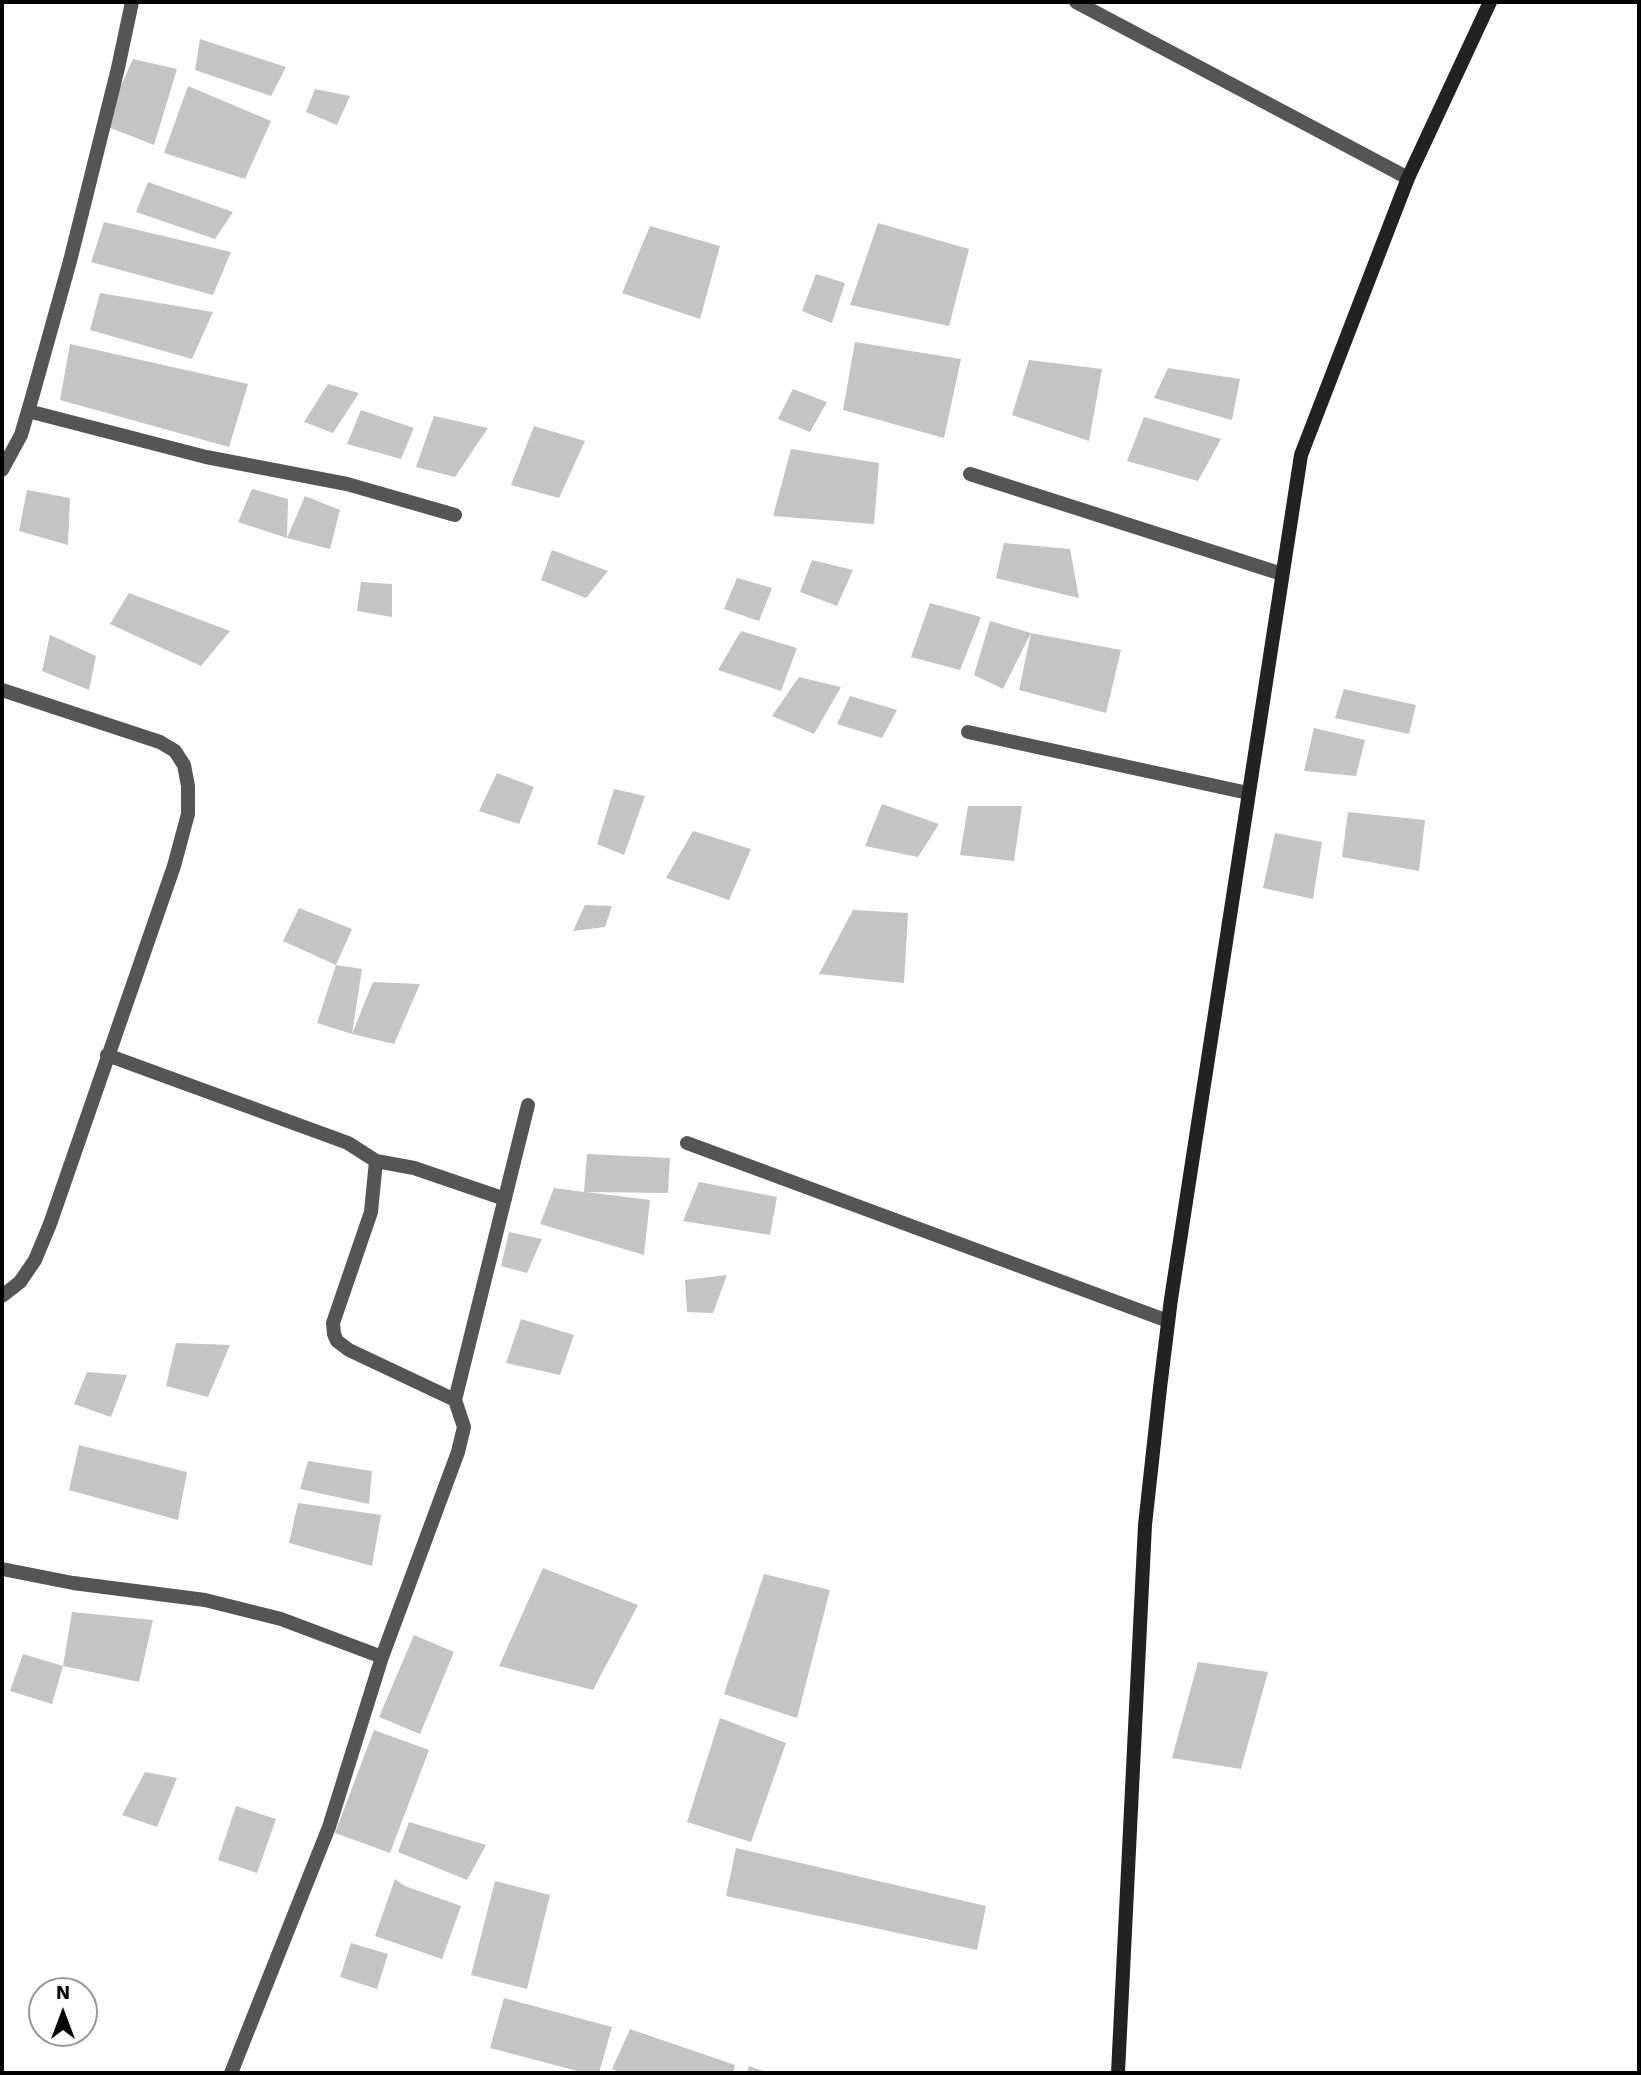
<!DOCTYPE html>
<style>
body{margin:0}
#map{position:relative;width:1641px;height:2075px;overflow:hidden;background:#fff;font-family:"Work Sans",sans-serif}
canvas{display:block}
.frame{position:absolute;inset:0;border:4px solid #000;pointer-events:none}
.north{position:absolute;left:28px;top:1977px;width:70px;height:70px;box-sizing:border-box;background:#fff;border:2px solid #999;border-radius:50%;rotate:0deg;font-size:19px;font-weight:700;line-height:28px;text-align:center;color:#000}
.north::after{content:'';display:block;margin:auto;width:24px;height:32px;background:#000;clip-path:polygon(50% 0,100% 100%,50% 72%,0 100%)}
</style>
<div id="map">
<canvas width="1641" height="2075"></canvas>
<div class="frame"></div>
<div class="north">N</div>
</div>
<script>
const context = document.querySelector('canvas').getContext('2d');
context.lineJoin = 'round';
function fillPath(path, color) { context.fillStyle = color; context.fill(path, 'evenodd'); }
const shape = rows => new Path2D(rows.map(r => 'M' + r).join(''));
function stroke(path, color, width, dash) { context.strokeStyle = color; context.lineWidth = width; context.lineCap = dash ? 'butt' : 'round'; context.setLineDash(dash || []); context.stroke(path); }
fillPath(shape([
 [200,39,286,67,271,96,195,70],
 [133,59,177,69,154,145,103,125],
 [188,86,271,121,245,179,164,153],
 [315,89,350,96,337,125,306,112],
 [148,182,233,212,215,239,136,212],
 [104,222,231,252,213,295,91,262],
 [878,223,969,249,949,326,850,305],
 [650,226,720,246,700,319,622,293],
 [816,274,845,283,832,323,802,311],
 [100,293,213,312,192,359,90,330],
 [855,342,961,359,944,438,843,410],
 [70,344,248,384,229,447,60,400],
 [1029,360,1102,369,1089,441,1012,415],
 [1168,368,1240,379,1232,420,1154,398],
 [328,384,359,393,333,433,304,422],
 [793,389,827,402,810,432,778,419],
 [361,410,414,428,401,459,347,444],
 [434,416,488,428,455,477,416,467],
 [1144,417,1221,439,1198,481,1127,461],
 [534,426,585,441,559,498,511,485],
 [791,449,879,463,874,524,773,516],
 [252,489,288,499,287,538,305,496,340,510,330,549,287,538,238,522],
 [27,490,70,498,68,545,19,531],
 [1004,543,1070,549,1079,598,996,578],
 [552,550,608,571,586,598,541,580],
 [812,560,853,570,837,606,800,592],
 [737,578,772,588,759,621,724,609],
 [361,582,392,584,392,617,357,611],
 [129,593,230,631,201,666,110,624],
 [930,603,981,617,960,670,911,657],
 [990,621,1031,633,1003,689,974,675],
 [741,631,797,648,781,691,718,670],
 [1031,633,1121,650,1106,713,1019,690],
 [50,635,96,656,89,690,42,671],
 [799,677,841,687,814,734,772,716],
 [1344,689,1416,705,1409,734,1335,718],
 [850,696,897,710,882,738,837,724],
 [1314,728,1365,740,1356,776,1304,771],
 [497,773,534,787,519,824,479,811],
 [614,789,645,796,624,855,597,844],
 [882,804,939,824,918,857,865,846],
 [968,806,1022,806,1014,861,960,855],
 [1348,812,1425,820,1419,871,1342,857],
 [693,831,751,849,729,900,666,878],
 [1275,833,1322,842,1313,899,1263,888],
 [585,905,612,906,605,927,573,931],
 [299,908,352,929,336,965,362,969,352,1034,317,1023,336,965,283,941],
 [853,910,908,913,904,983,819,974],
 [373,982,420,984,394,1044,352,1034],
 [587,1154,670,1158,668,1193,586,1192,650,1200,644,1255,540,1224,554,1188,584,1192],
 [699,1182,777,1197,770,1235,683,1221],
 [509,1232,542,1239,527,1273,501,1266],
 [727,1275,713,1313,687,1312,685,1280],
 [521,1319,574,1335,560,1375,506,1363],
 [176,1343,230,1345,208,1397,166,1386],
 [87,1372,127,1375,111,1417,74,1404],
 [79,1445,187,1472,178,1520,69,1490],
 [308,1461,372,1471,369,1504,300,1489],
 [298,1503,381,1515,372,1566,289,1543],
 [543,1568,638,1605,593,1690,499,1666],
 [764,1574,830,1590,797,1718,724,1694],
 [72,1612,153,1620,139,1682,63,1666,52,1704,10,1691,23,1654,63,1666],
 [414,1635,454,1652,420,1734,379,1717],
 [1198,1662,1268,1672,1241,1769,1172,1758],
 [720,1718,786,1743,751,1842,687,1822],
 [374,1730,429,1750,390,1853,335,1833],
 [145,1772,177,1778,157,1827,122,1815],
 [236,1806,276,1819,257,1873,218,1860],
 [409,1822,486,1845,467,1880,398,1852],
 [736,1848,986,1906,977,1950,726,1896],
 [395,1879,405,1886,461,1906,442,1959,375,1936],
 [495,1881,550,1895,527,1989,471,1975],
 [351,1943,388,1954,377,1989,340,1977],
 [504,1998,612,2027,599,2073,585,2073,490,2048],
 [630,2029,735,2065,733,2073,622,2073,612,2069],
 [749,2066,768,2073,747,2073]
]), '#c4c4c4');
stroke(shape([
 [1076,2,1408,178],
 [28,411,206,457,347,484,455,515],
 [2,470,21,435,33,394,70,261,118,68,132,2],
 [970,474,1282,574],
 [2,690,160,742,175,751,184,765,188,786,188,814,174,866,50,1224,35,1260,20,1282,2,1296],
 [968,732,1248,793],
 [107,1055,348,1143,376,1161,371,1212,333,1323,334,1334,337,1341,349,1350,455,1400,464,1427,458,1452,382,1657,329,1827,231,2073],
 [687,1143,1168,1321],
 [376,1161,414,1168,505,1199],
 [455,1400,528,1105],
 [2,1569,73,1583,205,1600,281,1619,382,1657]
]), '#555', 14);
stroke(shape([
 [1118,2073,1145,1525,1160,1388,1171,1299,1301,455,1408,178,1490,2]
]), '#222', 14);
</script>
